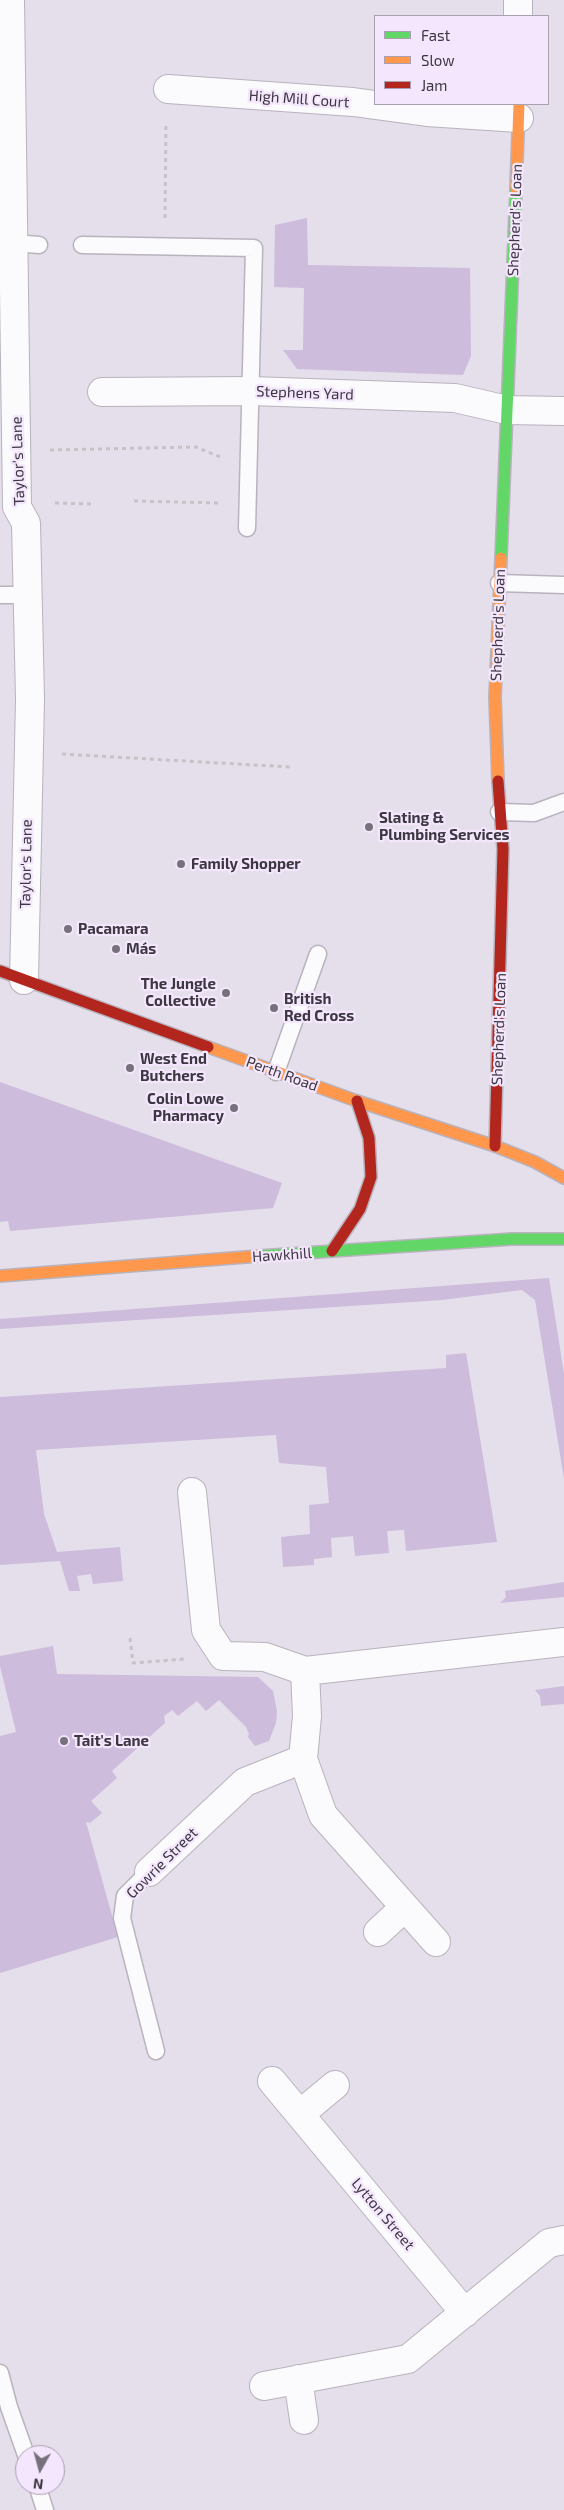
<!DOCTYPE html>
<meta charset="utf-8">
<style>
body{margin:0}
#map{position:relative;width:564px;height:2510px;overflow:hidden;background:#e5deeb;font-family:"Exo 2",sans-serif}
canvas{display:block}
.legend{position:absolute;left:374px;top:15px;width:175px;height:90px;box-sizing:border-box;background:#f3e6fd;border:1px solid #aaa0b1;margin:0;padding:6px 9px;list-style:none;font-size:15px;color:#3c3740}
.legend li{display:flex;align-items:center;gap:10px;height:25px}
.legend b{width:25px;border:1px solid #aaa0b1}
.north{position:absolute;left:15px;top:2445px;width:50px;height:50px;box-sizing:border-box;background:#f3e6fd;border:1px solid #aaa0b1;border-radius:50%;rotate:187deg;font-size:14px;font-weight:700;line-height:20px;text-align:center;color:#3c3740}
.north::after{content:'';display:block;margin:auto;width:18px;height:22px;background:#77717c;clip-path:polygon(50% 0,100% 100%,50% 72%,0 100%)}
</style>
<div id="map">
<canvas width="564" height="2510"></canvas>
<ul class="legend">
<li><b style="height:6px;background:#63d668"></b>Fast</li>
<li><b style="height:6px;background:#ff974d"></b>Slow</li>
<li><b style="height:6px;background:#b3261e"></b>Jam</li>
</ul>
<div class="north">N</div>
</div>
<script>
const context = document.querySelector('canvas').getContext('2d');
context.lineJoin = 'round';
function fillPath(path, color) { context.fillStyle = color; context.fill(path, 'evenodd'); }
const shape = rows => new Path2D(rows.map(r => 'M' + r).join(''));
function stroke(path, color, width, dash) { context.strokeStyle = color; context.lineWidth = width; context.lineCap = dash ? 'butt' : 'round'; context.setLineDash(dash || []); context.stroke(path); }
function label(font, color, halo, rows, align = 'center') {
  context.font = font + ' "Exo 2",sans-serif'; context.lineWidth = 4.5; context.setLineDash([]); context.textBaseline = 'middle'; context.strokeStyle = halo; context.fillStyle = color; for (const [text, x, y, turn = 0] of rows) {
    context.save(); context.translate(x, y); context.rotate((+turn || 0) * Math.PI / 180); context.textAlign = isNaN(turn) ? turn : align; if (halo) context.strokeText(text, 0, 0); context.fillText(text, 0, 0); context.restore();
  }
}
fillPath(shape([
 [307,218,308,265,470,268,471,356,463,375,297,369,283,350,303,350,304,288,274,287,275,225],
 [0,1082,282,1183,273,1208,10,1231,8,1221,0,1222],
 [549,1278,564,1374,564,1479,535,1300,522,1290,442,1300,0,1329,0,1319],
 [466,1353,497,1542,406,1551,404,1530,387,1531,389,1553,355,1556,353,1536,331,1538,332,1557,314,1559,314,1565,283,1567,281,1537,310,1534,309,1505,329,1503,326,1467,279,1463,276,1435,36,1450,44,1514,57,1552,120,1547,123,1581,93,1584,91,1574,77,1576,80,1591,69,1591,60,1561,0,1565,0,1397,446,1368,446,1355],
 [564,1582,564,1597,500,1603,506,1597,505,1591],
 [53,1646,57,1674,258,1677,273,1691,277,1711,276,1723,269,1741,255,1746,248,1737,249,1734,246,1727,219,1700,206,1711,197,1701,178,1716,172,1710,164,1716,165,1723,112,1771,117,1778,91,1801,102,1813,90,1823,86,1822,118,1937,0,1973,0,1736,16,1732,0,1666,0,1656],
 [564,1686,564,1704,541,1706,540,1696,535,1690]
]), '#cdbcdc');
const lane = shape([
 [14,243,39,245],
 [82,245,254,248,247,528],
 [499,583,564,585],
 [0,595,28,595],
 [499,812,534,813,564,802],
 [276,1072,318,954],
 [149,1872,125,1896,122,1918,156,2051],
 [0,2373,9,2407,26,2455],
 [37,2485,45,2510]
]);
const street = shape([
 [10,0,17,507,26,523,30,699,24,980],
 [518,0,518,16],
 [168,89,353,102,427,112,519,118],
 [102,392,251,391,455,398,507,410,564,411],
 [192,1492,206,1630,223,1656,265,1657,305,1671],
 [149,1872,245,1782,303,1759],
 [378,1932,404,1908],
 [436,1942,323,1815,303,1759,307,1716,305,1671,564,1642],
 [272,2081,465,2313],
 [300,2114,335,2085],
 [298,2379,304,2420],
 [264,2386,408,2359,549,2243,564,2240]
]);
const fast = shape([
 [501,558,516,189],
 [259,1256,512,1239,564,1239]
]);
const slow = shape([
 [516,189,519,104],
 [498,781,495,697,501,558],
 [208,1047,357,1101,495,1146,535,1162,564,1178],
 [0,1276,259,1256]
]);
const jam = shape([
 [0,971,208,1047],
 [495,1146,503,849,498,781],
 [332,1251,360,1209,371,1177,369,1138,357,1101]
]);
stroke(lane, '#b8b3bd', 19);
stroke(street, '#b8b3bd', 30);
stroke(fast, '#b8b3bd', 14);
stroke(slow, '#b8b3bd', 14);
stroke(jam, '#b8b3bd', 14);
stroke(shape([
 [165,218,166,122],
 [50,450,196,447,220,457],
 [134,501,219,503],
 [55,503,93,504],
 [62,754,290,767],
 [130,1638,133,1663,185,1659]
]), '#c5c3c8', 3, [4, 4]);
stroke(lane, '#fbfafc', 16);
stroke(street, '#fbfafc', 28);
stroke(fast, '#63d668', 11);
stroke(slow, '#ff974d', 11);
stroke(jam, '#b3261e', 11);
for (const [x, y, r, color] of [
 [369,827,5,"#77717c"],
 [181,864,5,"#77717c"],
 [68,929,5,"#77717c"],
 [116,949,5,"#77717c"],
 [226,993,5,"#77717c"],
 [274,1008,5,"#77717c"],
 [130,1068,5,"#77717c"],
 [234,1108,5,"#77717c"],
 [64,1741,5,"#77717c"]
]) { const dot = new Path2D(); dot.arc(x, y, r, 0, 2 * Math.PI); context.fillStyle = color; context.fill(dot); stroke(dot, '#f3e6fd', 2); }
label('15px', '#3c3740', '#f3e6fd', [
 ["High Mill Court",299,99,4],
 ["Shepherd's Loan",515,220,-88],
 ["Stephens Yard",305,393,2],
 ["Taylor's Lane",18,461,-92],
 ["Shepherd's Loan",498,625,-88],
 ["Taylor's Lane",26,864,-89],
 ["Shepherd's Loan",499,1029,-88],
 ["Perth Road",282,1074,20],
 ["Hawkhill",282,1255,-4],
 ["Gowrie Street",162,1863,-45],
 ["Lytton Street",383,2214,50]
]);
label('bold 15px', '#3c3740', '#f3e6fd', [
 ["Slating &",379,818],
 ["Plumbing Services",379,835],
 ["Family Shopper",191,864],
 ["Pacamara",78,929],
 ["Más",126,949],
 ["The Jungle",216,984,"right"],
 ["Collective",216,1001,"right"],
 ["British",284,999],
 ["Red Cross",284,1016],
 ["West End",140,1059],
 ["Butchers",140,1076],
 ["Colin Lowe",224,1099,"right"],
 ["Pharmacy",224,1116,"right"],
 ["Tait's Lane",74,1741]
], 'left');
</script>
